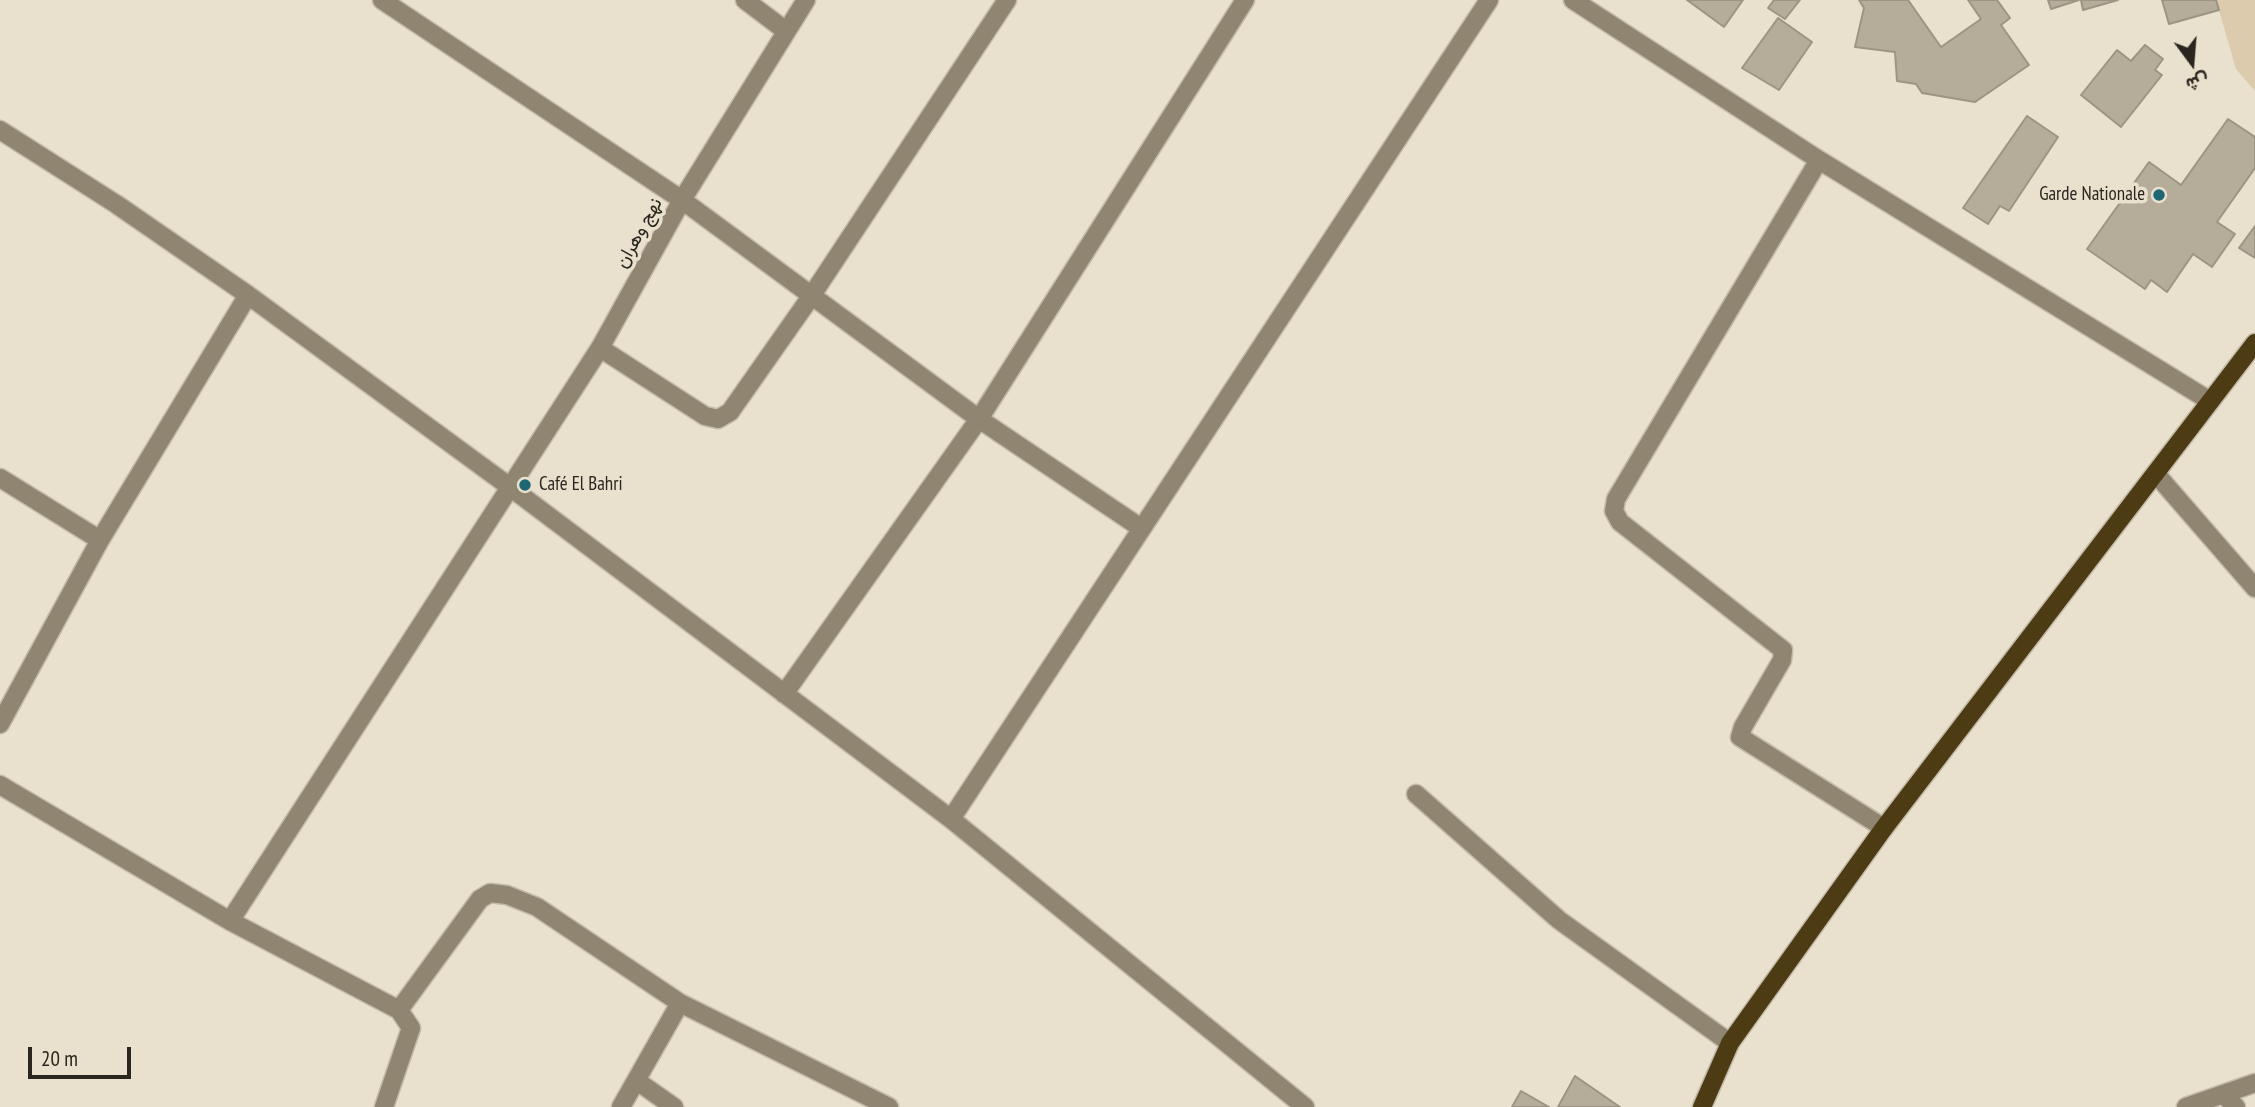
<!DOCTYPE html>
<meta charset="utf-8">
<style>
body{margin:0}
#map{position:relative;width:2255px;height:1107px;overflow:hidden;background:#e9e0cd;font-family:"PT Sans Narrow",Vazirmatn,sans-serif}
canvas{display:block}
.north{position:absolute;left:2157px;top:28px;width:70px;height:70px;-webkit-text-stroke:5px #e9e0cd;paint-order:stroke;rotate:164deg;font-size:19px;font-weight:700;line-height:28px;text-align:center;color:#2a261f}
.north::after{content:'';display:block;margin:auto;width:24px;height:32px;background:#2a261f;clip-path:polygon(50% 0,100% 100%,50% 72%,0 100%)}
.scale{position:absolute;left:28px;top:1047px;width:103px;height:32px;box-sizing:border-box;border:4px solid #2a261f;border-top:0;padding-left:9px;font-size:21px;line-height:24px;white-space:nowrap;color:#2a261f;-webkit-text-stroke:5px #e9e0cd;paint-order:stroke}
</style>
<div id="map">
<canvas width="2255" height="1107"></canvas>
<div class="north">ش</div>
<div class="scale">20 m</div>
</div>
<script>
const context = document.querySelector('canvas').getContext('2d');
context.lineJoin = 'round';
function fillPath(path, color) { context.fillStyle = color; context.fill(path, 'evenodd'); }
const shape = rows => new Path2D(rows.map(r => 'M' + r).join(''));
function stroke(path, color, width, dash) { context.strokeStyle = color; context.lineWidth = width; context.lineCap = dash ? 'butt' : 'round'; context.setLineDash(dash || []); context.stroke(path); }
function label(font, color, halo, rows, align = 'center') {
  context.font = font + ' "PT Sans Narrow",Vazirmatn,sans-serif'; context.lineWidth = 7; context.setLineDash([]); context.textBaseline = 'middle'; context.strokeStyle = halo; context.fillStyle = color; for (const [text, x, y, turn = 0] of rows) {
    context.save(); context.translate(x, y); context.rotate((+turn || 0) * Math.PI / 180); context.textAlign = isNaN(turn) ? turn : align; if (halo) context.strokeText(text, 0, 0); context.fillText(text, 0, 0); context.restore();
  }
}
fillPath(shape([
 [2216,0,2255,0,2255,91,2236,69]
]), '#dccbac');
const building = shape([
 [1687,0,1743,0,1724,27,1687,0],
 [1774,0,1800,0,1785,19,1768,8,1774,0],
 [1859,0,1908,0,1941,47,1981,19,1968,0,1997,0,2010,18,2001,25,2029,65,1975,102,1922,93,1916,84,1897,81,1895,52,1855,47,1864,8,1859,0],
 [2048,0,2079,0,2051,9,2048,0],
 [2081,0,2118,0,2083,10,2081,0],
 [2162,0,2216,0,2219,10,2169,24,2162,0],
 [1778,18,1812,42,1779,90,1742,68,1778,18],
 [2145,45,2163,59,2155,70,2162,75,2121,127,2081,95,2117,50,2131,61,2145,45],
 [2027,116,2058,137,2009,211,2000,206,1988,224,1963,208,2027,116],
 [2228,119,2255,137,2255,168,2217,222,2235,234,2212,267,2193,254,2167,292,2151,280,2145,289,2087,249,2149,162,2181,185,2228,119],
 [2255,226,2255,258,2239,248,2255,226],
 [1575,1076,1620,1107,1558,1107,1575,1076],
 [1521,1091,1549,1107,1512,1107,1521,1091]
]);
fillPath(building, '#b5ac9a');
stroke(building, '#9d9483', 2);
const minor = shape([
 [382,0,682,200,979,419,1141,528],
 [745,0,786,31],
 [1573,0,1819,160,2210,401],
 [0,130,116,204,248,295,510,487,951,819,1305,1107],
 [1819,160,1616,499,1614,511,1620,522,1783,650,1782,660,1743,727,1740,737,1884,828],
 [600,348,705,416,718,419,730,412,810,298,1007,0],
 [2156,474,2255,588],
 [0,478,100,540],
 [784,694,979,419,1245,0],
 [0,724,100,540,248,295],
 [0,785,230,921,399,1010,411,1028,384,1107],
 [1416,794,1559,920,1730,1043],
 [951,819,1489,0],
 [230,921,600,348,682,200,806,0],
 [399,1010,480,899,490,893,507,895,537,907,680,1003,889,1107],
 [637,1081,674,1107],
 [2223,1094,2236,1107],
 [621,1107,680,1003],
 [2186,1107,2255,1083]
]);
const major = shape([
 [1702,1107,1730,1043,1884,828,2255,343]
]);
stroke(minor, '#c3bbaa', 21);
stroke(major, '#c3bbaa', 21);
stroke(minor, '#8f8571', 18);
stroke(major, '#4d3b14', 18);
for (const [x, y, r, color] of [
 [2159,195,7,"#206775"],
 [525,485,7,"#206775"]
]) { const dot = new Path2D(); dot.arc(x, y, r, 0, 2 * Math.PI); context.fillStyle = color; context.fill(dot); stroke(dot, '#e9e0cd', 2.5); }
label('19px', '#2a261f', '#e9e0cd', [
 ["Garde Nationale",2145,195],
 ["Café El Bahri",539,485,"left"]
], 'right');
label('19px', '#2a261f', '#e9e0cd', [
 ["نهج وهران",639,233,-61]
]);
</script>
